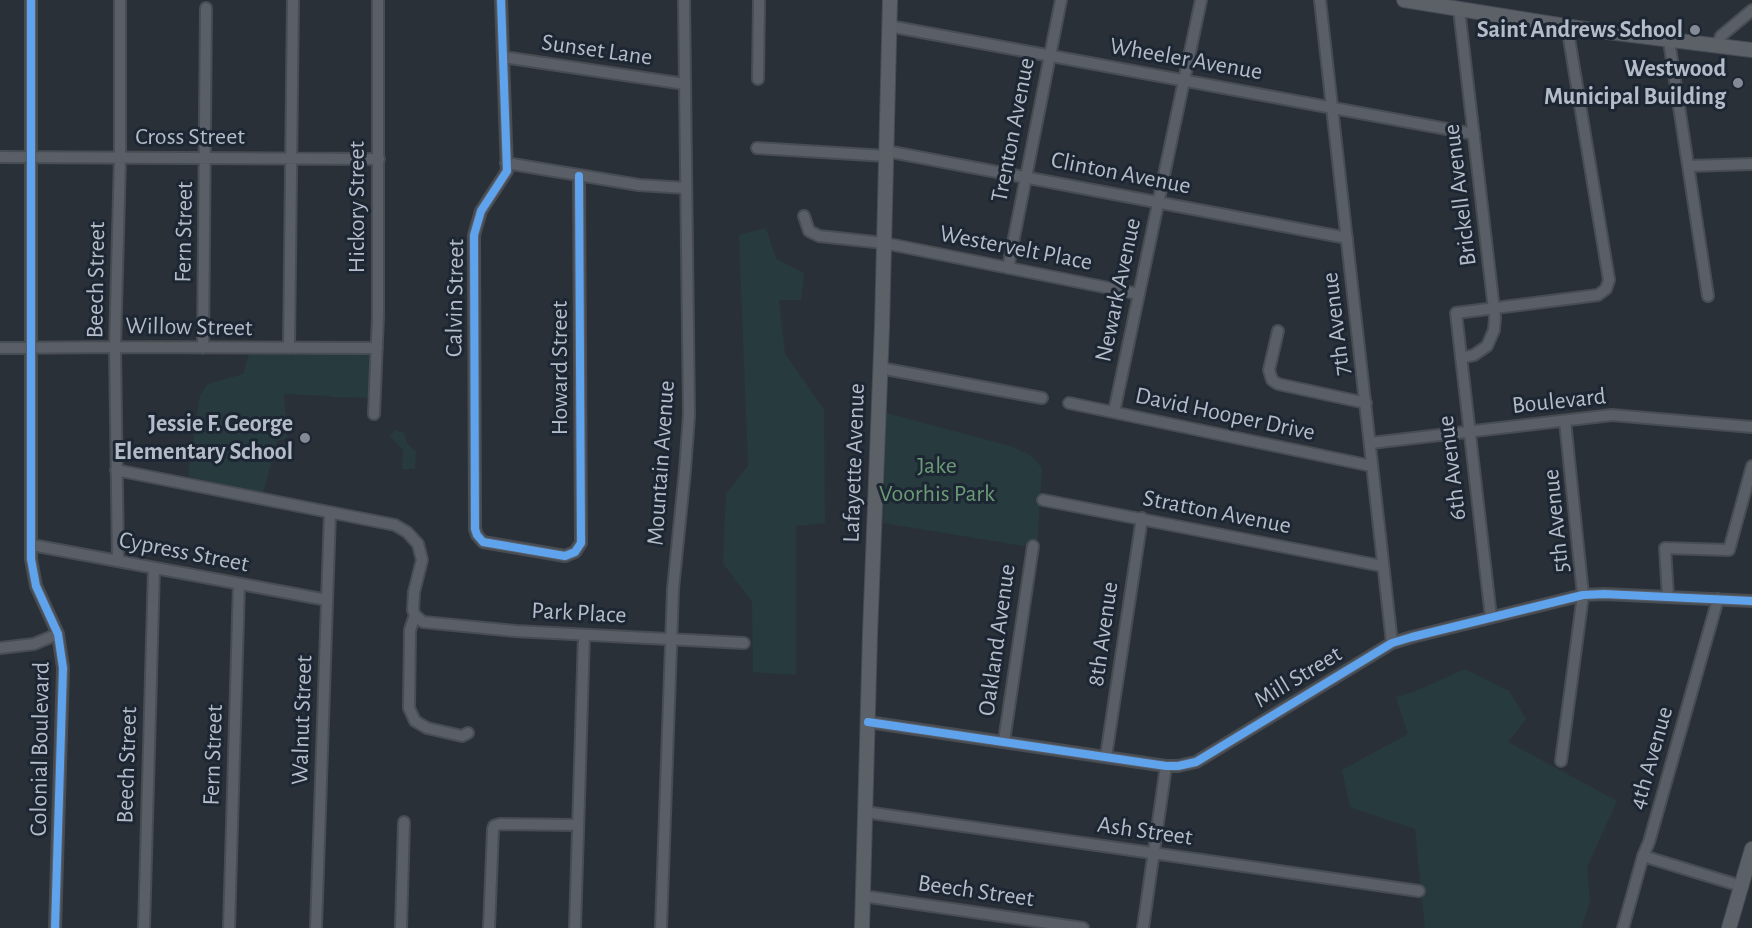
<!DOCTYPE html>
<style>
body{margin:0}
canvas{display:block;background:#2a3038}
</style>
<canvas width="1752" height="928"></canvas>
<script>
const context = document.querySelector('canvas').getContext('2d');
context.lineJoin = 'round';
function fillPath(path, color) { context.fillStyle = color; context.fill(path, 'evenodd'); }
const shape = rows => new Path2D(rows.map(r => 'M' + r).join(''));
function stroke(path, color, width, dash) { context.strokeStyle = color; context.lineWidth = width; context.lineCap = dash ? 'butt' : 'round'; context.setLineDash(dash || []); context.stroke(path); }
function label(font, color, halo, rows, align = 'center') {
  context.font = font + ' "Alegreya Sans",sans-serif'; context.lineWidth = 6; context.setLineDash([]); context.textBaseline = 'middle'; context.strokeStyle = halo; context.fillStyle = color; for (const [text, x, y, turn = 0] of rows) {
    context.save(); context.translate(x, y); context.rotate((+turn || 0) * Math.PI / 180); context.textAlign = isNaN(turn) ? turn : align; if (halo) context.strokeText(text, 0, 0); context.fillText(text, 0, 0); context.restore();
  }
}
fillPath(shape([
 [766,228,776,259,804,273,801,300,779,300,785,354,824,409,825,523,796,526,796,675,753,672,752,602,723,563,726,494,748,466,739,235],
 [329,350,375,350,378,398,331,397,329,396,284,394,287,438,277,441,261,501,188,476,200,395,208,384,243,374,249,354],
 [886,413,1010,446,1030,455,1042,468,1037,548,883,523],
 [394,430,404,433,407,443,416,452,415,469,402,469,403,450,390,436],
 [1465,669,1509,691,1526,719,1508,742,1617,801,1587,867,1590,901,1581,928,1425,928,1415,829,1350,807,1342,770,1408,734,1396,697,1411,693]
]), '#273a3e');
const minor = shape([
 [31,0,31,559,36,586,58,634,63,668,55,928],
 [501,0,507,171,481,211,474,235,475,529,477,535,483,542,565,556,575,552,581,543,579,176],
 [1320,0,1392,643],
 [1459,9,1495,318,1494,330,1487,346,1474,355,1461,358],
 [889,26,1474,134],
 [1669,41,1708,296],
 [1717,46,1721,36,1752,10],
 [503,57,685,84],
 [758,79,759,0],
 [757,148,886,156],
 [886,151,1347,238],
 [0,157,379,159],
 [506,163,639,185,686,188],
 [1688,166,1752,164],
 [804,216,809,231,819,236,884,243,1139,294],
 [1008,268,1061,0],
 [1278,331,1269,370,1272,380,1278,384,1366,403],
 [0,348,115,347,377,348],
 [203,348,206,8],
 [289,348,293,0],
 [880,368,1042,398],
 [1069,403,1372,466],
 [1114,412,1201,0],
 [374,414,378,316,378,0],
 [1371,443,1612,415,1752,427],
 [116,470,395,525,407,532,418,544,422,560,414,592,413,610,415,615,410,630,409,708,415,721,427,728,462,736,468,733],
 [1043,500,1382,566],
 [32,545,327,600],
 [118,561,115,347,120,158,120,0],
 [1668,597,1665,548,1729,550,1752,466],
 [415,615,423,622,515,631,744,643],
 [1491,617,1456,313,1598,295,1606,289,1609,280,1567,26],
 [0,648,34,644,58,634],
 [868,722,1166,766,1178,766,1196,762,1392,643,1412,637,1583,595,1604,594,1752,601],
 [1004,741,1033,546],
 [1106,756,1142,518],
 [1561,761,1583,595,1565,421],
 [865,812,1419,891],
 [1643,856,1741,886],
 [863,896,1083,928],
 [144,928,154,568],
 [229,928,239,584],
 [316,928,330,513],
 [401,928,404,822],
 [489,928,493,829,494,826,500,824,578,825],
 [575,928,584,635],
 [661,928,673,589,685,470,689,415,684,0],
 [1143,928,1166,766],
 [1623,928,1643,856,1649,842,1718,599]
]);
const major = shape([
 [1404,0,1584,29,1752,50],
 [862,928,870,634,882,327,890,0],
 [1729,928,1752,849]
]);
stroke(minor, '#484c53', 14);
stroke(major, '#484c55', 16);
stroke(minor, '#5a5e66', 10);
stroke(major, '#5c6168', 14);
stroke(shape([
 [31,0,31,559,36,586,58,634,63,668,55,928],
 [501,0,507,171,481,211,474,235,475,529,477,535,483,542,565,556,575,552,581,543,579,176],
 [868,722,1166,766,1178,766,1196,762,1392,643,1412,637,1583,595,1604,594,1752,601]
]), '#60a3ed', 8);
for (const [x, y, r, color] of [
 [1695,30,6,"#848b96"],
 [1738,83,6,"#848b96"],
 [305,438,6,"#848b96"]
]) { const dot = new Path2D(); dot.arc(x, y, r, 0, 2 * Math.PI); context.fillStyle = color; context.fill(dot); stroke(dot, '#1d2633', 2); }
label('bold 24px', '#b4bcc9', '#1d2633', [
 ["Saint Andrews School",1683,30],
 ["Westwood",1726,69],
 ["Municipal Building",1726,97],
 ["Jessie F. George",293,424],
 ["Elementary School",293,452]
], 'right');
label('24px', '#b4bcc9', '#1d2633', [
 ["Sunset Lane",597,50,8],
 ["Wheeler Avenue",1186,59,10],
 ["Trenton Avenue",1013,130,-79],
 ["Cross Street",190,137],
 ["Clinton Avenue",1121,173,11],
 ["Brickell Avenue",1460,195,-97],
 ["Hickory Street",357,207,-90],
 ["Fern Street",184,232,-89],
 ["Westervelt Place",1016,248,11],
 ["Beech Street",96,280,-89],
 ["Newark Avenue",1118,290,-78],
 ["Calvin Street",455,298,-89],
 ["7th Avenue",1336,324,-97],
 ["Willow Street",189,327,1],
 ["Howard Street",560,368,-90],
 ["Boulevard",1559,401,-6],
 ["David Hooper Drive",1225,414,12],
 ["Mountain Avenue",661,463,-86],
 ["Lafayette Avenue",854,463,-88],
 ["6th Avenue",1452,468,-97],
 ["Stratton Avenue",1217,512,11],
 ["5th Avenue",1556,521,-96],
 ["Cypress Street",184,552,11],
 ["Park Place",579,613,3],
 ["8th Avenue",1103,634,-82],
 ["Oakland Avenue",997,640,-82],
 ["Mill Street",1298,677,-31],
 ["Walnut Street",302,720,-88],
 ["Colonial Boulevard",40,749,-89],
 ["Fern Street",213,755,-88],
 ["4th Avenue",1651,758,-74],
 ["Beech Street",127,765,-88],
 ["Ash Street",1145,831,8],
 ["Beech Street",976,891,8]
]);
label('24px', '#6b9a76', '#1d2633', [
 ["Jake",937,466],
 ["Voorhis Park",937,494]
]);
</script>
